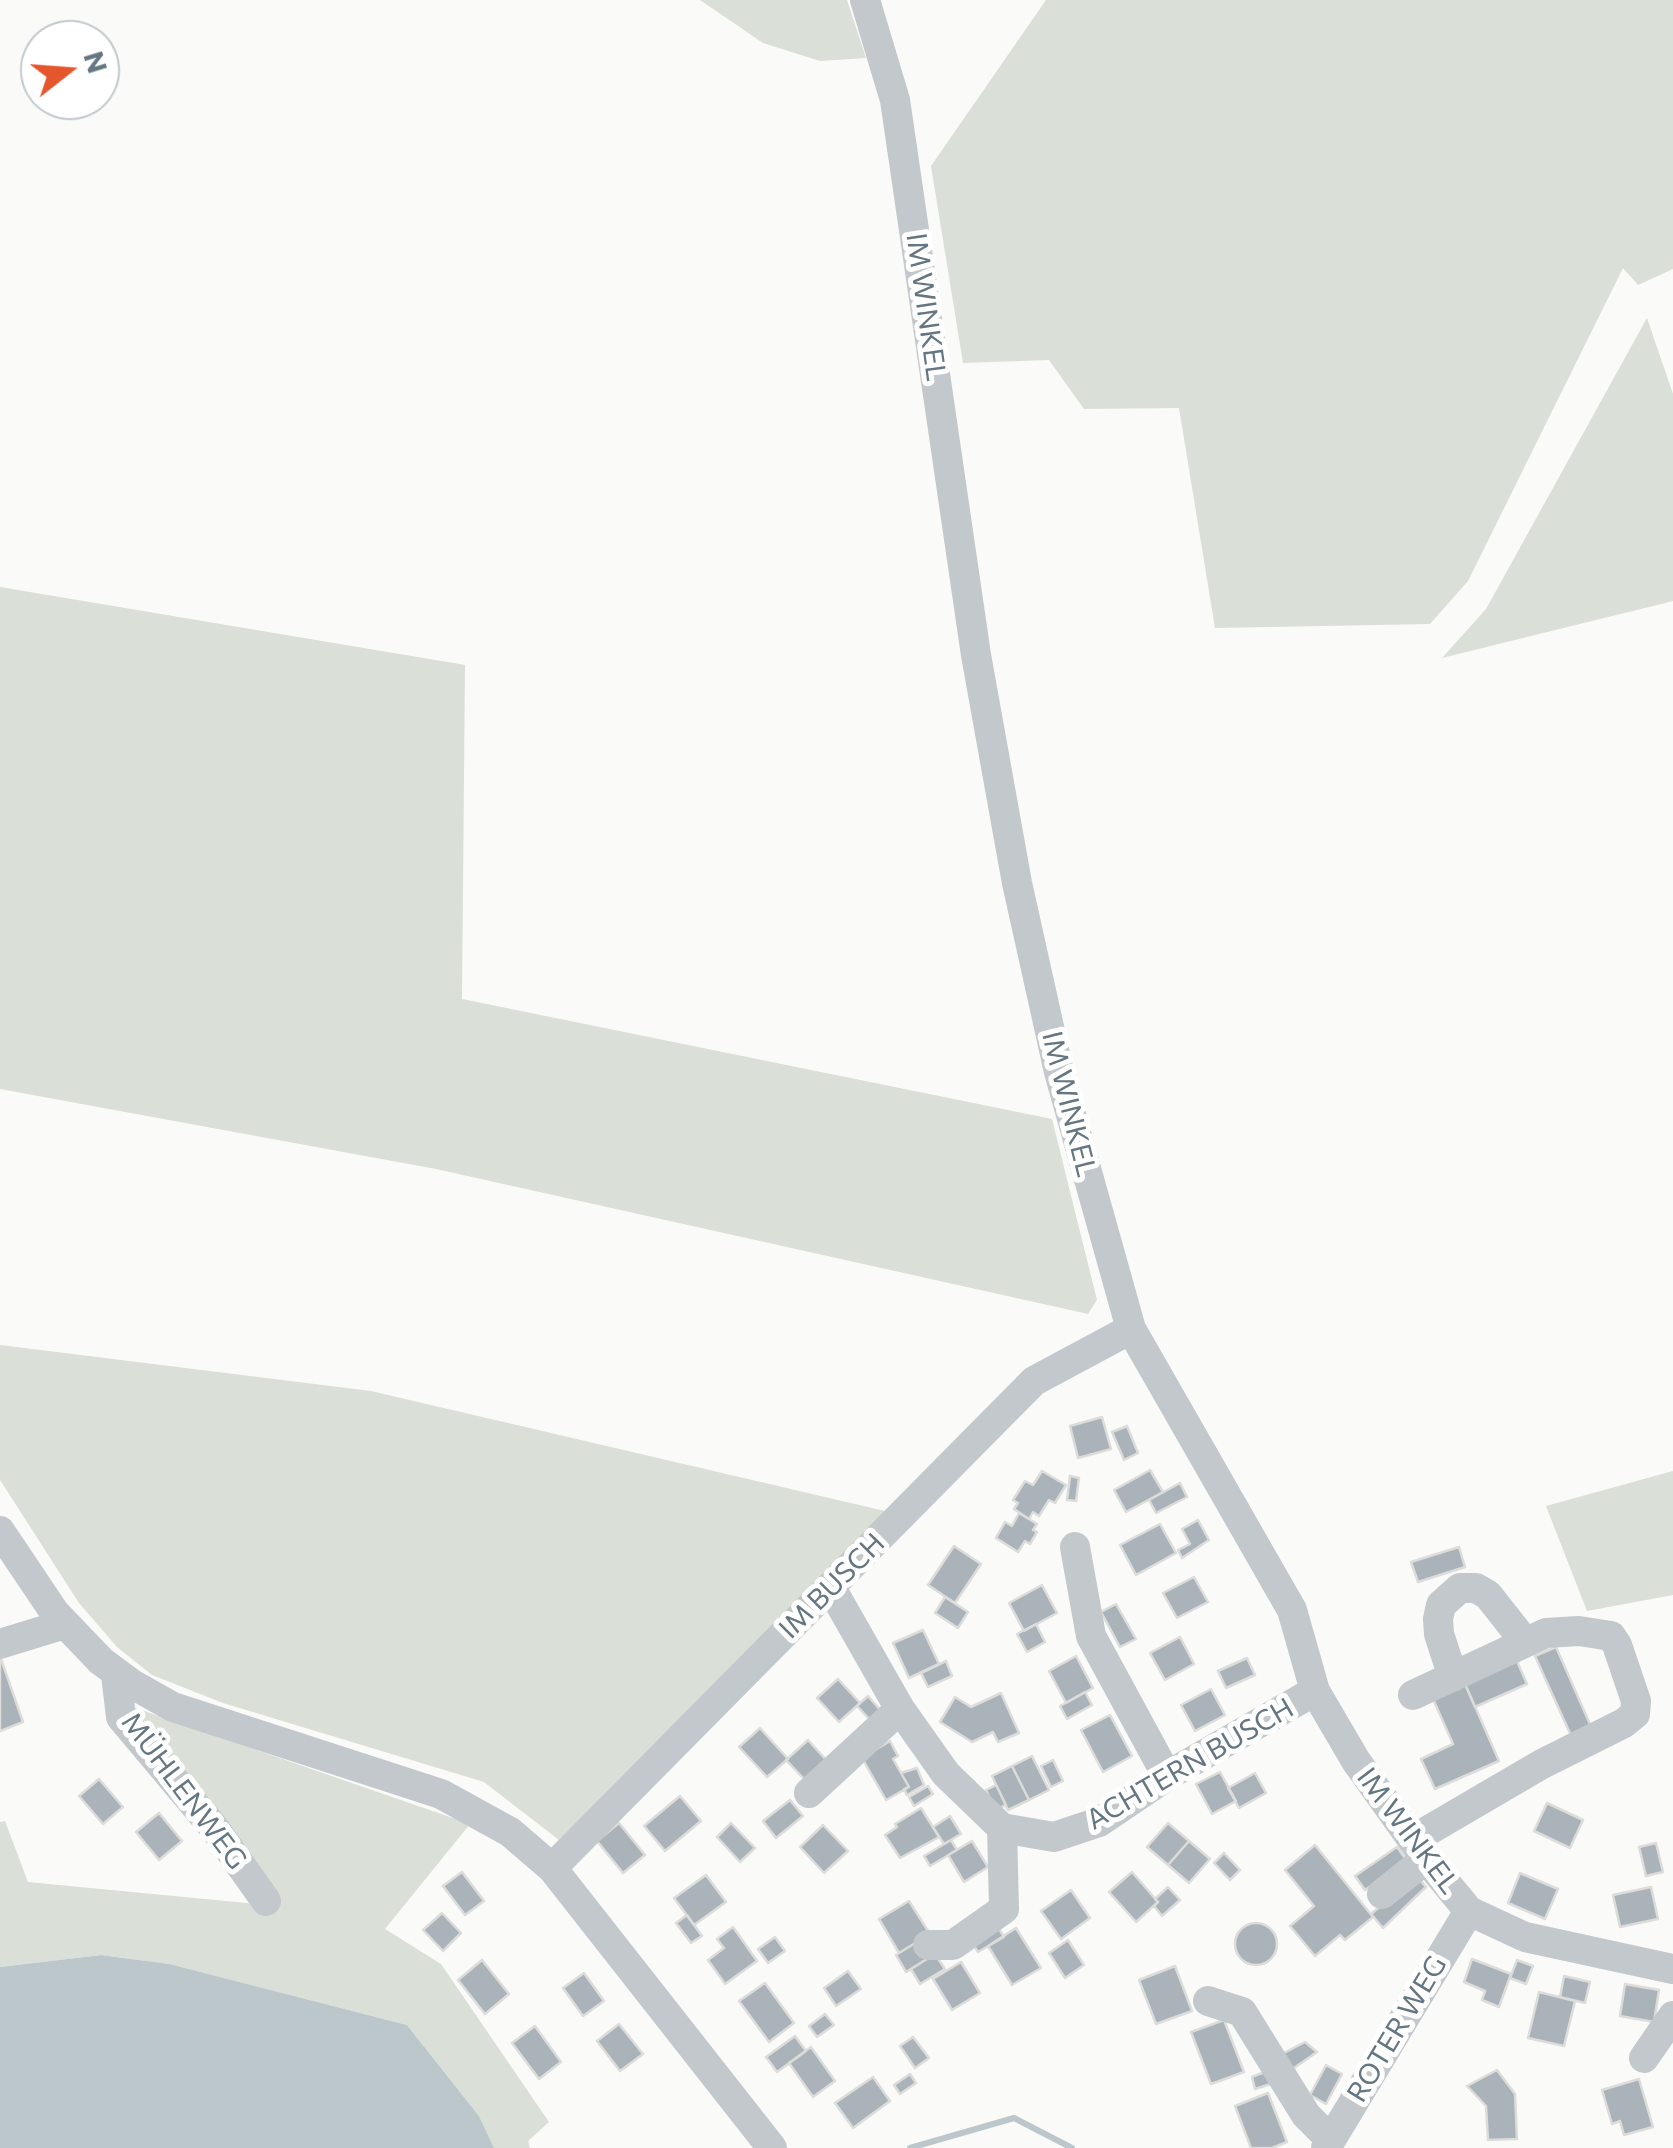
<!DOCTYPE html>
<meta charset="utf-8">
<style>
body{margin:0}
#map{position:relative;width:1673px;height:2148px;overflow:hidden;background:#fafaf8;font-family:Commissioner,sans-serif}
canvas{display:block}
.north{position:absolute;left:20px;top:20px;width:100px;height:100px;box-sizing:border-box;background:#fff;border:2px solid #c1c8cd;border-radius:50%;rotate:73deg;font-size:28px;font-weight:700;line-height:40px;text-align:center;color:#657683}
.north::after{content:'';display:block;margin:auto;width:35px;height:45px;background:#e4572e;clip-path:polygon(50% 0,100% 100%,50% 72%,0 100%)}
</style>
<div id="map">
<canvas width="1673" height="2148"></canvas>
<div class="north">N</div>
</div>
<script>
const context = document.querySelector('canvas').getContext('2d');
context.lineJoin = 'round';
function fillPath(path, color) { context.fillStyle = color; context.fill(path, 'evenodd'); }
const shape = rows => new Path2D(rows.map(r => 'M' + r).join(''));
function stroke(path, color, width, dash) { context.strokeStyle = color; context.lineWidth = width; context.lineCap = dash ? 'butt' : 'round'; context.setLineDash(dash || []); context.stroke(path); }
function label(font, color, halo, rows, align = 'center') {
  context.font = font + ' Commissioner,sans-serif'; context.lineWidth = 10; context.setLineDash([]); context.textBaseline = 'middle'; context.strokeStyle = halo; context.fillStyle = color; for (const [text, x, y, turn = 0] of rows) {
    context.save(); context.translate(x, y); context.rotate((+turn || 0) * Math.PI / 180); context.textAlign = isNaN(turn) ? turn : align; if (halo) context.strokeText(text, 0, 0); context.fillText(text, 0, 0); context.restore();
  }
}
fillPath(shape([
 [700,0,847,0,866,58,820,61,763,43],
 [1046,0,1673,0,1673,269,1638,285,1623,268,1468,581,1430,624,1215,628,1179,408,1084,409,1049,360,963,363,931,166],
 [1647,318,1673,394,1673,601,1442,658,1486,609],
 [0,587,465,665,462,999,1052,1119,1097,1300,1088,1314,436,1169,0,1089],
 [0,1345,371,1391,885,1511,559,1840,484,1782,223,1703,152,1675,117,1647,79,1603,0,1480],
 [1673,1471,1673,1595,1587,1611,1546,1506],
 [124,1704,470,1824,385,1929,441,1964,549,2122,528,2141,530,2148,494,2148,479,2116,407,2025,168,1964,101,1955,0,1967,0,1822,5,1821,28,1882,257,1904]
]), '#dadfd7');
fillPath(shape([
 [101,1955,169,1964,407,2025,479,2116,494,2148,0,2148,0,1967]
]), '#bbc7cb');
stroke(shape([
 [910,2148,1014,2118,1072,2148]
]), '#bbc7cb', 6);
const building = shape([
 [1102,1417,1111,1449,1078,1458,1070,1426,1102,1417],
 [1127,1426,1138,1453,1124,1460,1112,1432,1127,1426],
 [1150,1470,1163,1492,1126,1512,1114,1490,1150,1470],
 [1042,1471,1066,1485,1055,1503,1049,1500,1039,1516,1033,1512,1029,1519,1014,1509,1018,1503,1013,1500,1025,1481,1033,1485,1042,1471],
 [1070,1476,1079,1478,1076,1501,1067,1500,1070,1476],
 [1180,1483,1187,1497,1156,1513,1149,1500,1180,1483],
 [1019,1513,1037,1524,1033,1530,1037,1532,1030,1544,1025,1541,1018,1552,996,1538,1005,1522,1012,1526,1019,1513],
 [1198,1520,1209,1540,1182,1558,1178,1550,1190,1544,1182,1529,1198,1520],
 [1160,1524,1176,1553,1136,1575,1120,1545,1160,1524],
 [954,1546,981,1564,955,1603,928,1585,954,1546],
 [1459,1547,1465,1567,1418,1582,1411,1562,1459,1547],
 [1194,1577,1208,1602,1177,1618,1163,1593,1194,1577],
 [1042,1585,1057,1613,1024,1631,1009,1603,1042,1585],
 [945,1597,968,1612,958,1628,935,1613,945,1597],
 [1116,1604,1136,1639,1120,1647,1101,1612,1116,1604],
 [1036,1624,1045,1642,1027,1652,1017,1634,1036,1624],
 [923,1630,939,1664,909,1678,893,1643,923,1630],
 [1180,1637,1194,1664,1165,1680,1150,1653,1180,1637],
 [1556,1647,1593,1731,1573,1740,1535,1656,1556,1647],
 [1076,1656,1093,1688,1066,1703,1049,1671,1076,1656],
 [1247,1658,1255,1675,1226,1688,1218,1671,1247,1658],
 [1,1659,23,1722,0,1731,0,1659,1,1659],
 [1516,1659,1527,1684,1475,1707,1464,1682,1516,1659],
 [946,1661,952,1676,928,1687,921,1673,946,1661],
 [1462,1677,1499,1761,1435,1789,1421,1759,1453,1744,1430,1692,1462,1677],
 [838,1679,860,1703,839,1722,817,1698,838,1679],
 [1211,1689,1225,1715,1195,1731,1181,1705,1211,1689],
 [1085,1692,1092,1705,1067,1719,1060,1706,1085,1692],
 [1001,1693,1019,1733,998,1742,993,1732,972,1742,940,1722,955,1697,971,1707,1001,1693],
 [868,1696,882,1712,872,1722,857,1706,868,1696],
 [1110,1715,1132,1756,1103,1772,1081,1730,1110,1715],
 [760,1728,788,1759,767,1777,739,1747,760,1728],
 [808,1740,828,1762,807,1782,786,1760,808,1740],
 [890,1741,898,1756,893,1759,909,1787,886,1800,862,1758,890,1741],
 [1032,1756,1049,1790,1029,1800,1012,1766,1032,1756],
 [1053,1760,1063,1781,1051,1787,1041,1766,1053,1760],
 [1012,1766,1029,1800,1008,1810,992,1776,1012,1766],
 [917,1768,924,1785,907,1795,904,1789,909,1787,901,1773,917,1768],
 [1220,1772,1236,1801,1212,1814,1196,1784,1220,1772],
 [1255,1773,1266,1793,1239,1808,1228,1788,1255,1773],
 [99,1779,123,1807,103,1824,79,1796,99,1779],
 [996,1785,1006,1805,995,1810,986,1790,996,1785],
 [928,1786,933,1794,914,1806,909,1797,928,1786],
 [680,1796,701,1821,665,1851,644,1826,680,1796],
 [790,1800,803,1816,776,1838,763,1821,790,1800],
 [1547,1803,1583,1820,1570,1848,1534,1831,1547,1803],
 [921,1808,939,1837,900,1858,885,1835,897,1827,895,1824,921,1808],
 [159,1813,182,1841,159,1860,136,1832,159,1813],
 [950,1816,961,1834,944,1844,933,1827,950,1816],
 [619,1823,645,1855,623,1873,597,1841,619,1823],
 [731,1823,755,1848,740,1862,717,1837,731,1823],
 [1168,1823,1189,1841,1168,1865,1147,1847,1168,1823],
 [823,1825,848,1851,824,1873,800,1847,823,1825],
 [951,1840,957,1850,930,1866,924,1856,951,1840],
 [972,1841,988,1867,964,1882,948,1855,972,1841],
 [1189,1841,1210,1859,1189,1883,1168,1865,1189,1841],
 [1656,1843,1663,1872,1646,1876,1639,1847,1656,1843],
 [1315,1845,1373,1917,1345,1940,1340,1935,1315,1956,1290,1926,1314,1906,1285,1870,1315,1845],
 [1397,1847,1407,1861,1365,1890,1355,1876,1397,1847],
 [1224,1853,1240,1870,1230,1880,1214,1863,1224,1853],
 [462,1872,484,1901,465,1915,443,1886,462,1872],
 [1132,1872,1158,1902,1136,1922,1109,1892,1132,1872],
 [1520,1873,1558,1889,1545,1919,1508,1903,1520,1873],
 [706,1875,726,1902,694,1925,674,1898,706,1875],
 [1417,1876,1426,1887,1383,1928,1371,1914,1417,1876],
 [1168,1887,1180,1900,1162,1916,1154,1906,1158,1902,1155,1899,1168,1887],
 [1651,1887,1658,1919,1620,1927,1613,1895,1651,1887],
 [1071,1890,1090,1918,1061,1939,1041,1911,1071,1890],
 [909,1901,930,1934,899,1953,879,1919,909,1901],
 [442,1913,461,1933,443,1951,423,1930,442,1913],
 [687,1915,702,1936,691,1943,676,1923,687,1915],
 [995,1922,1004,1937,978,1952,969,1938,995,1922],
 '1235 1944a21 21 0 1 1 42 0a21 21 0 1 1-42 0Z',
 [733,1927,757,1961,725,1984,708,1960,724,1948,717,1939,733,1927],
 [1016,1928,1041,1968,1012,1985,988,1946,1016,1928],
 [775,1937,785,1951,768,1963,758,1949,775,1937],
 [920,1940,930,1957,906,1972,896,1955,920,1940],
 [1068,1940,1084,1965,1065,1978,1049,1953,1068,1940],
 [935,1954,945,1969,920,1984,911,1969,935,1954],
 [1472,1959,1511,1974,1499,2007,1482,2000,1485,1991,1464,1982,1472,1959],
 [482,1960,509,1994,485,2014,458,1980,482,1960],
 [1517,1960,1533,1966,1526,1984,1510,1978,1517,1960],
 [961,1962,980,1993,952,2010,933,1979,961,1962],
 [1175,1966,1192,2011,1156,2024,1139,1980,1175,1966],
 [848,1971,861,1989,836,2006,824,1988,848,1971],
 [584,1973,604,2001,583,2016,563,1988,584,1973],
 [1564,1976,1590,1982,1585,2003,1560,1997,1564,1976],
 [765,1983,794,2023,769,2042,739,2001,765,1983],
 [1625,1984,1659,1990,1654,2022,1620,2016,1625,1984],
 [1539,1992,1575,2001,1564,2046,1528,2038,1539,1992],
 [825,2014,834,2025,817,2037,809,2026,825,2014],
 [1224,2020,1244,2072,1211,2084,1191,2032,1224,2020],
 [619,2024,643,2054,620,2071,597,2041,619,2024],
 [535,2026,561,2062,539,2079,512,2043,535,2026],
 [795,2036,806,2051,777,2072,766,2057,795,2036],
 [913,2037,929,2058,915,2068,900,2046,913,2037],
 [1305,2042,1317,2052,1291,2070,1282,2054,1305,2042],
 [811,2047,835,2081,813,2097,789,2063,811,2047],
 [1326,2065,1342,2074,1326,2104,1310,2095,1326,2065],
 [1272,2069,1283,2080,1255,2089,1252,2077,1272,2069],
 [1497,2070,1515,2094,1517,2139,1488,2140,1486,2106,1467,2086,1497,2070],
 [910,2074,916,2083,900,2094,894,2085,910,2074],
 [873,2077,890,2101,853,2128,835,2103,873,2077],
 [1639,2079,1653,2127,1624,2135,1620,2121,1612,2124,1602,2090,1639,2079],
 [1268,2093,1287,2142,1272,2148,1251,2148,1235,2106,1268,2093]
]);
fillPath(building, '#aab3b9');
stroke(building, '#dcdcda', 2.5);
stroke(shape([
 [865,0,895,100,976,655,1017,883,1059,1072,1131,1329,1292,1610,1315,1691,1356,1761,1426,1859,1469,1911,1525,1937,1673,1969],
 [0,1531,55,1613,101,1661,132,1684,173,1707,441,1794,510,1832,552,1868,772,2148],
 [1075,1547,1091,1636,1167,1776],
 [831,1588,900,1709,946,1774,1002,1828,1054,1837,1099,1822,1170,1774,1315,1691],
 [0,1644,65,1624],
 [116,1675,121,1717,215,1829,266,1901],
 [1453,1677,1439,1634,1438,1619,1441,1605,1460,1588,1476,1588,1488,1595,1525,1642],
 [809,1793,900,1709],
 [1412,1840,1542,1764,1624,1723,1635,1714,1636,1701,1617,1645,1611,1636,1579,1631,1546,1633,1413,1695],
 [552,1868,1034,1381,1131,1329],
 [1382,1894,1426,1859],
 [928,1945,953,1945,1004,1909,1002,1828],
 [1208,2001,1242,2012,1306,2115,1331,2140],
 [1644,2058,1673,2016],
 [1326,2148,1469,1911]
]), '#c3c8cc', 30);
label('28px', '#657683', '#fff', [
 ["IM WINKEL",926,307,82],
 ["IM WINKEL",1069,1104,76],
 ["IM BUSCH",832,1586,-45],
 ["ACHTERN BUSCH",1190,1764,-30],
 ["MÜHLENWEG",184,1791,53],
 ["IM WINKEL",1408,1831,53],
 ["ROTER WEG",1397,2029,-59]
]);
</script>
